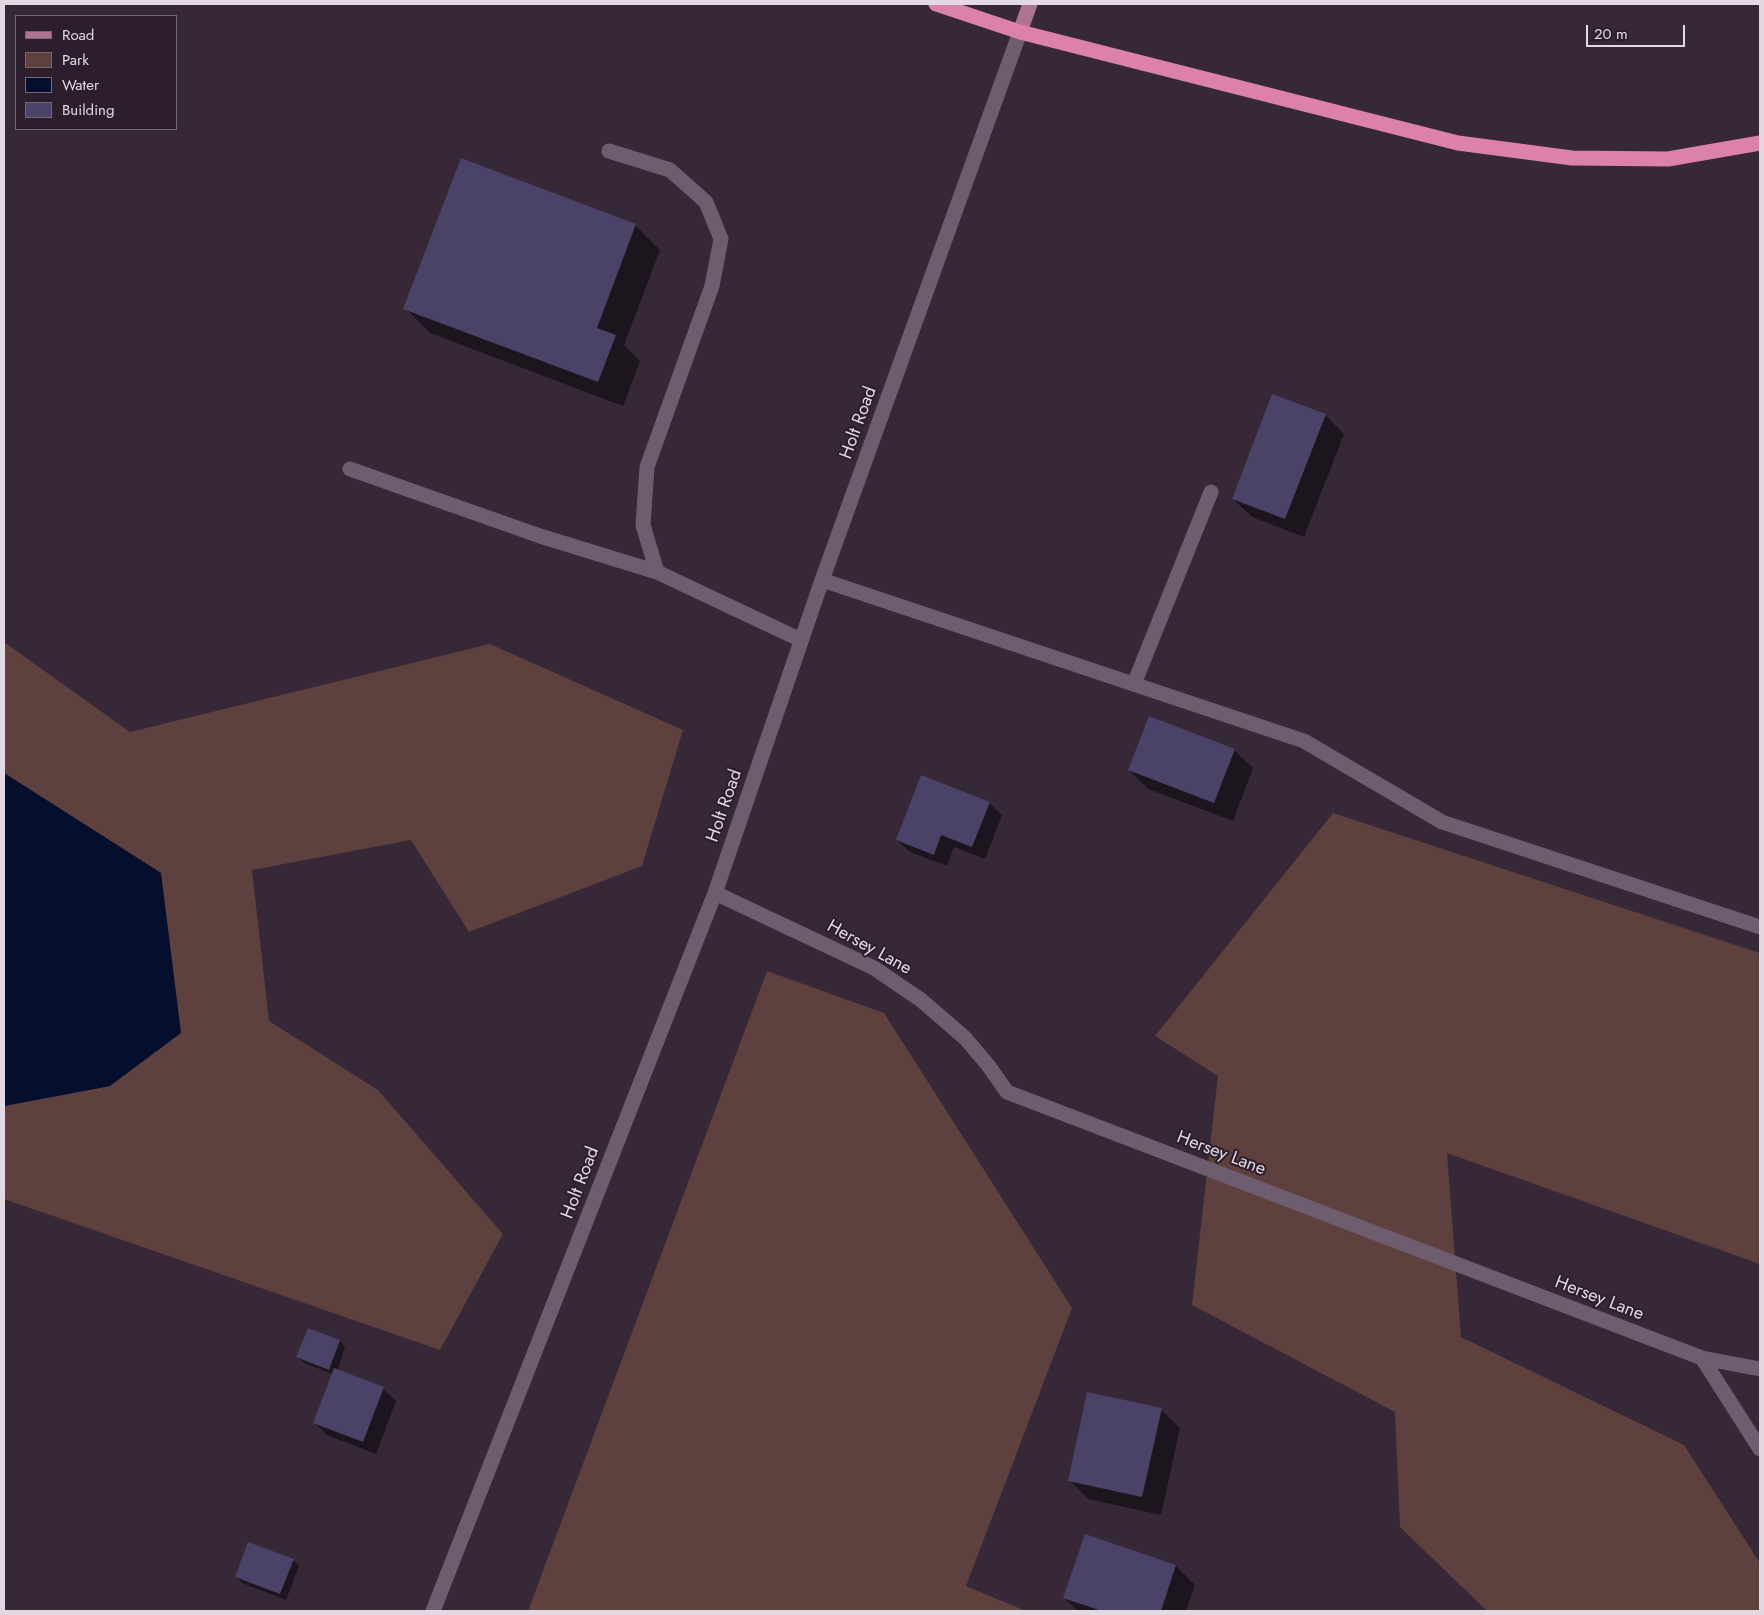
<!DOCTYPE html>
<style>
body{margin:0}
#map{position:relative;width:1764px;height:1615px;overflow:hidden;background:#362837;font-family:Jost,sans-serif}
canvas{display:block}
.frame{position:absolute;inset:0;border:5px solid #e2d9e3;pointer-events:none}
.legend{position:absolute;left:15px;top:15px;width:162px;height:115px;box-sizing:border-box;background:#2c1e2d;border:1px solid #756976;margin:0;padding:6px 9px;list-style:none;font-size:15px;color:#e2d9e3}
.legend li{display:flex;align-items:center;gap:10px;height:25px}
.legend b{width:25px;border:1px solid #756976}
.scale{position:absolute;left:1586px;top:25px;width:99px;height:22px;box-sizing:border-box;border:2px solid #e2d9e3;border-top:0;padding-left:6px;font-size:15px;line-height:18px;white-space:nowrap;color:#e2d9e3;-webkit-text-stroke:4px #2c1e2d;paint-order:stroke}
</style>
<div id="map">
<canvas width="1764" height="1615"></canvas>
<div class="frame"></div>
<ul class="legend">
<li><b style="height:6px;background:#af7392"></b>Road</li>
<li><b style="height:14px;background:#5e403f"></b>Park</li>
<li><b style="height:14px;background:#050f2d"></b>Water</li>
<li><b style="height:14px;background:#4b4267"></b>Building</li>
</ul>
<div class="scale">20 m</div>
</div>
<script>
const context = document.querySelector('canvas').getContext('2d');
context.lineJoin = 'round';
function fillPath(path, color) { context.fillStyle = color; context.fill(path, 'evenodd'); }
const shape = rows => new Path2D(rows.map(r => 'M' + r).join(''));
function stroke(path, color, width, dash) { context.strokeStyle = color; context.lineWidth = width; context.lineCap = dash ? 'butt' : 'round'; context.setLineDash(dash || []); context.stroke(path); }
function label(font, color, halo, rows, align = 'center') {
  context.font = font + ' Jost,sans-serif'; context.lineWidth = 4; context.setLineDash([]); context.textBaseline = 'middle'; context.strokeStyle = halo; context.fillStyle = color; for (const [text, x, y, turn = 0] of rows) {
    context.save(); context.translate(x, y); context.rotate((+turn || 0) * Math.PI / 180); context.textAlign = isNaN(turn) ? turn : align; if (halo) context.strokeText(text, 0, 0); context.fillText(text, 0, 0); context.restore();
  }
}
fillPath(shape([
 [4,642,130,732,490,644,683,730,642,866,469,932,411,840,252,870,269,1021,378,1090,503,1234,440,1350,4,1199,4,1106,110,1086,161,873,4,773],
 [1333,813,1760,953,1760,1264,1447,1153,1461,1337,1684,1445,1760,1563,1760,1611,1487,1611,1400,1527,1395,1412,1192,1305,1218,1076,1155,1036],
 [767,971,884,1013,1072,1308,966,1586,1026,1611,528,1611]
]), '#5e403f');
fillPath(shape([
 [4,773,161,873,181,1033,110,1086,4,1106]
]), '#050f2d');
fillPath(shape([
 [635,225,660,250,624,345,640,361,623,406,430,333,405,308],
 [1325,415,1344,434,1304,537,1252,517,1233,499],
 [1234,750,1253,768,1233,821,1148,789,1129,770],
 [989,803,1002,815,985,859,954,847,947,866,910,852,897,840],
 [340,1341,345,1347,337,1371,383,1389,396,1401,376,1454,327,1435,315,1423,333,1374,304,1363,298,1357],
 [1161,1410,1180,1428,1161,1515,1088,1499,1069,1480],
 [1086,1535,1176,1566,1195,1585,1186,1611,1078,1611,1064,1598],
 [293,1560,299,1566,286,1600,242,1583,236,1577]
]), '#0007');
fillPath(shape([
 [461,158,636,224,597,328,616,335,598,382,403,309],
 [1272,394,1326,414,1285,519,1232,499],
 [1149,716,1235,749,1214,803,1128,770],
 [921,775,990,802,972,847,941,835,934,855,896,840],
 [308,1328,340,1340,329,1370,296,1357],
 [334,1368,384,1387,363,1442,313,1423],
 [1087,1392,1162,1408,1142,1497,1068,1481],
 [1085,1534,1176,1565,1161,1611,1102,1611,1063,1598],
 [248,1542,294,1559,280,1594,235,1577]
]), '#4b4267');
stroke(shape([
 [609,151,670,170,706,202,721,239,712,286,647,467,643,525,657,572,801,640],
 [350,469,540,536,657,572],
 [822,580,1304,741,1442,822,1760,927],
 [1134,684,1211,492],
 [715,893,874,968,921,1000,965,1038,988,1065,1007,1092,1702,1358,1760,1369],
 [1702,1358,1760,1449],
 [433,1611,715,893,822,580,1020,32]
]), '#6d5d6e', 15);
stroke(shape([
 [1020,32,1030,4]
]), '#af7392', 15);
stroke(shape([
 [936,4,1020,32,1458,143,1572,158,1668,159,1760,143]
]), '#db81aa', 15);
label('18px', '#e2d9e3', '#2c1e2d', [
 ["Holt Road",859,423,-70],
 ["Holt Road",725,806,-71],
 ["Hersey Lane",869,948,29],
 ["Hersey Lane",1221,1154,21],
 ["Holt Road",581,1183,-69],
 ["Hersey Lane",1599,1299,21]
]);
</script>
